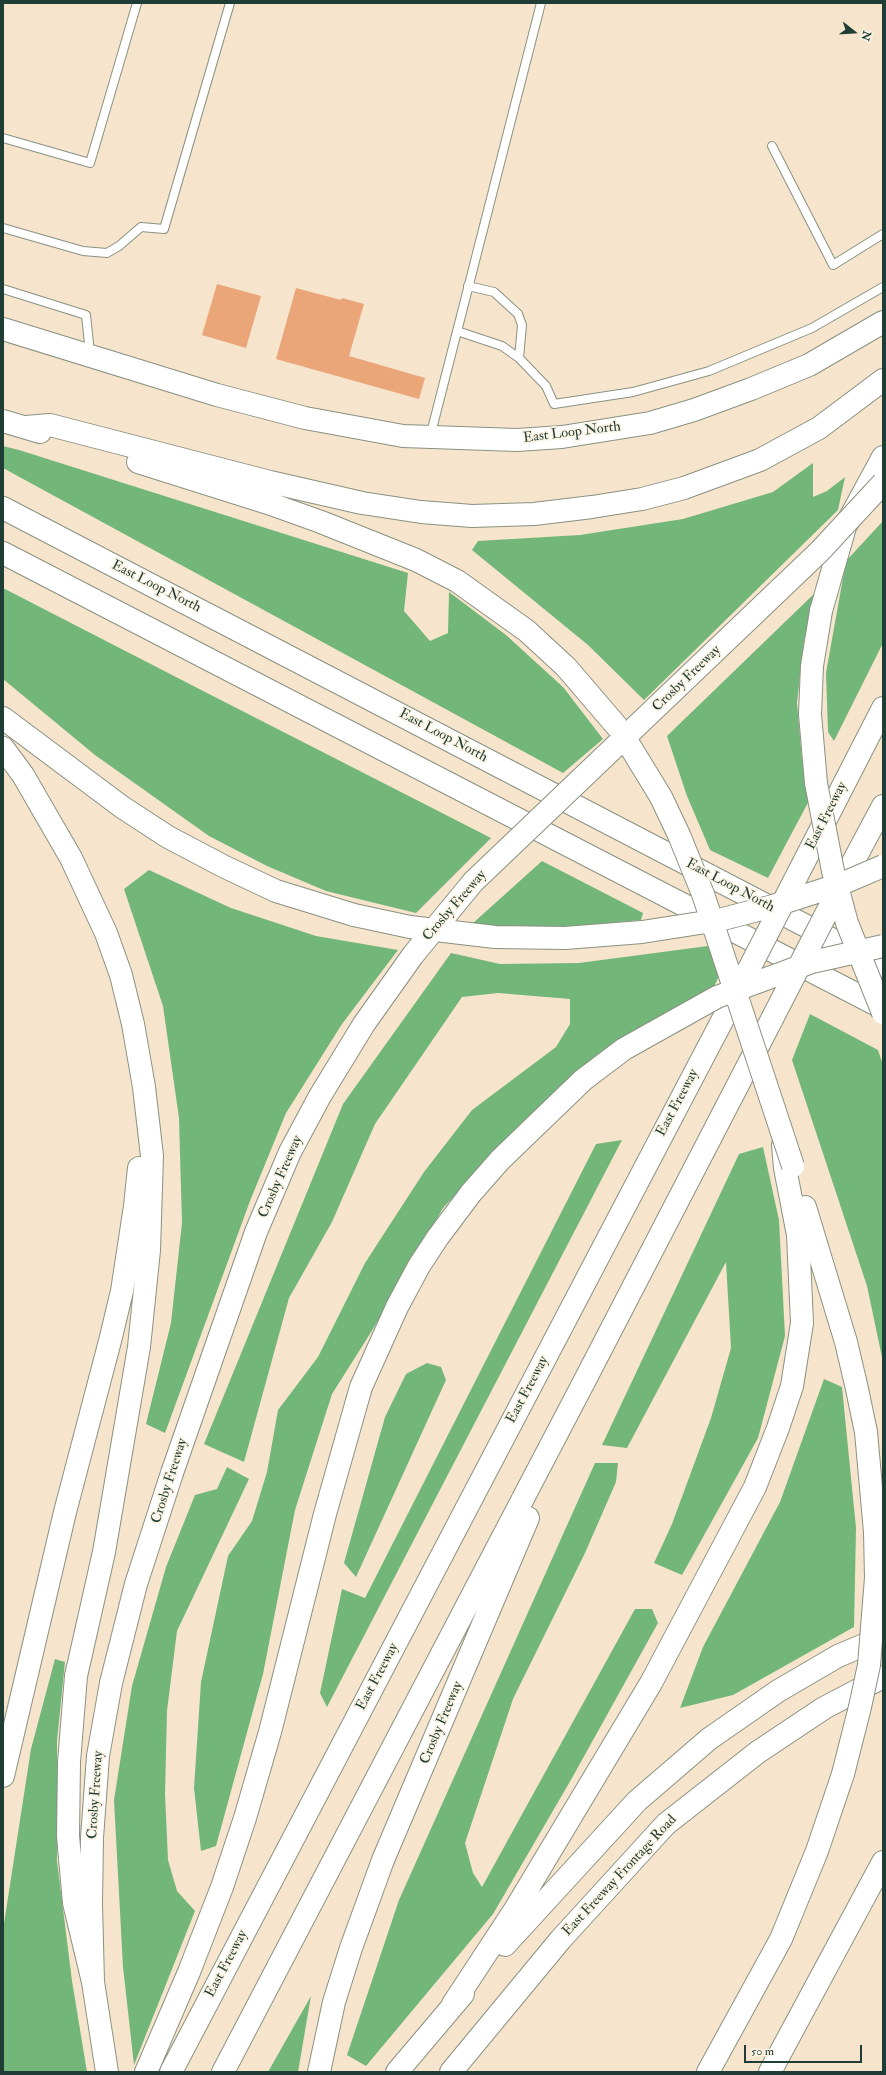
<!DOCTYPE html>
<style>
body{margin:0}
#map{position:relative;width:886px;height:2075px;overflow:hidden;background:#f6e5cc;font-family:"IM FELL Double Pica",serif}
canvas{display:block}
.frame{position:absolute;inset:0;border:4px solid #1f3d34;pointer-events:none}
.north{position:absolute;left:834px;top:12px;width:40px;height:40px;-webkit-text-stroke:3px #fcf5e5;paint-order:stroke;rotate:107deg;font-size:11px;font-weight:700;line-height:16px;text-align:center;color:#1f3d34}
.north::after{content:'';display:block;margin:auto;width:14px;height:18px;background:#1f3d34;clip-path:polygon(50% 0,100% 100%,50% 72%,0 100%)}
.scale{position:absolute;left:744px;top:2045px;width:118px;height:18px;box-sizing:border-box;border:2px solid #1f3d34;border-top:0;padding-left:5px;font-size:12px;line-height:14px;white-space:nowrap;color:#1f3d34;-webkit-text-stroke:3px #fcf5e5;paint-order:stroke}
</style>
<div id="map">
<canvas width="886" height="2075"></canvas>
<div class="frame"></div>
<div class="north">N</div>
<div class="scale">50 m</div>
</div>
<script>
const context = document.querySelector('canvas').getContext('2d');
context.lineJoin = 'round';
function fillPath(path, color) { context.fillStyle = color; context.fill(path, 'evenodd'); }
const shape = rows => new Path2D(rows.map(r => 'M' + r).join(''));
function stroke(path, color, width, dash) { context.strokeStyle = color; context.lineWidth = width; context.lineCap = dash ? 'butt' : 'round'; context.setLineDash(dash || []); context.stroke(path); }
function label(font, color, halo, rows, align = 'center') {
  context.font = font + ' "IM FELL Double Pica",serif'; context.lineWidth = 3.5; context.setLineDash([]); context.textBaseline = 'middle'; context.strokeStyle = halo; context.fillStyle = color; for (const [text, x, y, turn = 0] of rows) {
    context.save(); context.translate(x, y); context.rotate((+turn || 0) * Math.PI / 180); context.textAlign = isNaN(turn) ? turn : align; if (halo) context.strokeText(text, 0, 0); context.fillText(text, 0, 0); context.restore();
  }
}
fillPath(shape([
 [3,446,19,450,408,573,404,611,430,641,448,633,449,592,506,635,563,687,603,739,563,773,3,468],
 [813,463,813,497,827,491,845,477,838,510,644,700,588,645,472,550,478,541,580,535,683,519,773,492],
 [883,521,883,643,834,741,828,732,826,673,846,561],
 [3,588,209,694,491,838,416,913,326,891,267,866,209,836,95,755,3,679],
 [818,590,804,640,797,703,802,760,811,797,768,878,710,850,687,796,667,736],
 [542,861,643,913,641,920,534,930,472,924],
 [149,870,231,908,316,936,398,950,342,1024,286,1113,250,1201,165,1433,146,1424,171,1323,182,1223,179,1118,163,1006,124,889],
 [708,946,719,976,713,989,598,1054,522,1123,443,1208,373,1329,332,1394,295,1510,263,1674,216,1846,201,1851,194,1788,201,1682,228,1556,252,1521,267,1472,278,1410,318,1357,365,1263,424,1172,472,1110,556,1047,570,1024,570,999,498,993,462,997,375,1124,332,1222,289,1298,244,1462,204,1444,343,1104,451,953,500,964,579,963],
 [810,1014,878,1050,883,1065,883,1362,867,1286,792,1060],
 [622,1140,327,1707,320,1693,342,1589,365,1598,596,1144],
 [763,1147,779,1220,785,1336,758,1438,682,1575,654,1563,672,1524,711,1418,731,1348,726,1262,627,1448,602,1445,739,1154],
 [427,1363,441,1367,446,1380,356,1577,344,1563,385,1417,406,1374],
 [824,1379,842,1387,856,1528,854,1627,733,1695,680,1708,703,1647,780,1502],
 [595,1463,618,1463,616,1482,585,1553,513,1699,465,1843,473,1873,482,1887,635,1609,652,1609,658,1623,572,1778,493,1914,366,2066,347,2055,399,1900],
 [227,1467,249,1479,177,1631,167,1711,165,1794,168,1860,177,1891,195,1911,134,2065,123,1967,114,1800,132,1686,166,1567,195,1495,217,1489],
 [55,1659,65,1662,57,1741,57,1861,72,1981,87,2072,3,2072,3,1930,31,1749],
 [311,1996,298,2072,268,2072]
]), '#72b67a');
fillPath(shape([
 [217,284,261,296,246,348,202,335],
 [296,288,341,300,342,298,364,304,349,356,425,378,419,399,276,359]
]), '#eaa579');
const lane = shape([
 [3,138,90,163,137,3],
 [772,146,833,265,883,234],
 [3,228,83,251,107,253,119,246,141,227,164,229,230,3],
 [468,286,494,292,518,314,522,325,519,358],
 [3,289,86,315,90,353],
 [457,331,502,346,519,358,546,386,554,404,633,392,709,371,812,328,883,287],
 [430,437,541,3]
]);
const secondary = shape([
 [3,329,217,395,305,418,403,436,517,440,562,437,650,423,694,410,751,389,809,365,883,322],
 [451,2072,561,1939,666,1824,758,1752,824,1708,883,1677],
 [770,2072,883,1862]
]);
const highway = shape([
 [3,421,40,432],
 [26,427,50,425,270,482,362,503,421,512,472,516,534,514,592,507,642,499,684,488,760,460,819,428,883,380],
 [138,462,268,503,321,522,416,560,457,581,527,631,566,667,620,730],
 [3,508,883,966],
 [3,553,883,1008],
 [821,611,845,527,883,457],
 [3,718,122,807,168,837,225,867,276,891,354,915],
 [3,748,23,775,71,858,106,933,121,975,133,1024,144,1087,152,1156,149,1250,139,1347,104,1552,76,1676,69,1762,68,1836,74,1903,93,1982],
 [804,862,883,708],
 [844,879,883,806],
 [805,1207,846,1342,857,1389,866,1432,875,1532],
 [3,1776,65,1512,110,1341,122,1291,135,1206,139,1168],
 [505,1945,637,1801,709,1739,778,1691,838,1656,883,1637],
 [453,2004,516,1908,651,1683,755,1487,778,1428,792,1386,802,1323,798,1235,785,1168,783,1145],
 [107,2072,93,1982,91,1904,92,1838,98,1756,111,1683,136,1584,172,1473],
 [146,2072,189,1972,222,1887,245,1818,270,1732,325,1514,361,1387],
 [171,2072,733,1000],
 [223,2072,585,1380,772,1019],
 [319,2072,334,2002,351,1948,383,1860,528,1518],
 [397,2072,463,1994],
 [708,2072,781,1939,817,1851,843,1774]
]);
stroke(lane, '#8a9180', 10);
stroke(secondary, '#8a9180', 24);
stroke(highway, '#8a9180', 24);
stroke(lane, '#fff', 8);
stroke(secondary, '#fff', 22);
stroke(highway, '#fff', 22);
const highwayBridge = shape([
 [821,611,812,666,810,714,816,783,833,871,847,923,883,1013],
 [620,730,661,797,679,835,703,894,793,1166],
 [354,915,410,927,495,937,565,938,642,932,719,920,773,906,841,884,883,866],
 [735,996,804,862],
 [772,1019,841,885],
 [361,1387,397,1307,419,1266,438,1237,471,1193,500,1160,583,1080,624,1049,717,997,812,962,883,946],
 [172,1473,256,1232,290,1152,320,1096,364,1024,413,955,473,882,820,551,883,483],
 [843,1774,860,1707,869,1665,876,1578,875,1532]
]);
stroke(highwayBridge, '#8a9180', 24, []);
stroke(highwayBridge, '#fff', 22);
label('14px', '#1f3d34', '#fcf5e5', [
 ["East Loop North",572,433,-7],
 ["East Loop North",156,587,27],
 ["Crosby Freeway",687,679,-44],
 ["East Loop North",443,736,28],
 ["East Freeway",827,816,-63],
 ["East Loop North",730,886,28],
 ["Crosby Freeway",455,906,-49],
 ["East Freeway",678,1103,-62],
 ["Crosby Freeway",281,1177,-66],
 ["East Freeway",528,1390,-62],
 ["Crosby Freeway",170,1481,-72],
 ["East Freeway",378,1677,-62],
 ["Crosby Freeway",442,1723,-67],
 ["Crosby Freeway",96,1795,-86],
 ["East Freeway Frontage Road",620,1876,-47],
 ["East Freeway",227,1964,-62]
]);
</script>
